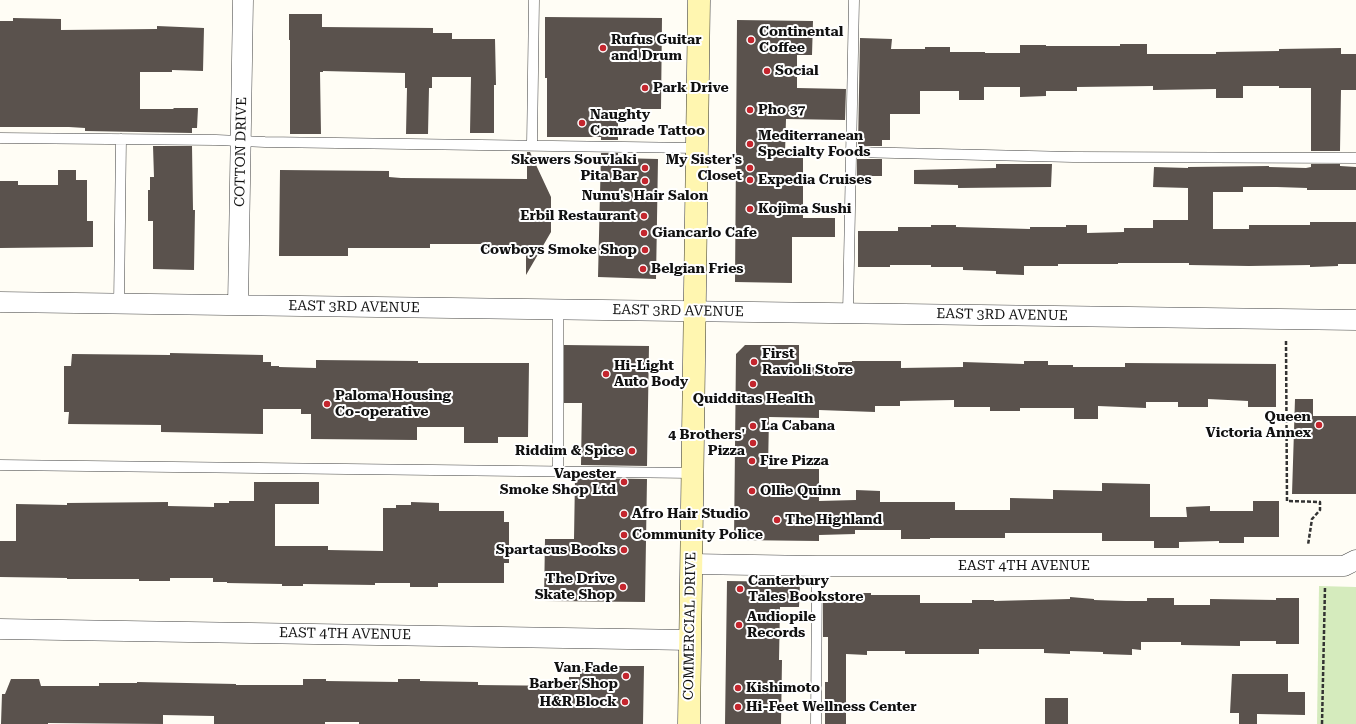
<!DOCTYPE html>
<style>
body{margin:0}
canvas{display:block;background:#fffdf5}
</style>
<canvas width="1356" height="724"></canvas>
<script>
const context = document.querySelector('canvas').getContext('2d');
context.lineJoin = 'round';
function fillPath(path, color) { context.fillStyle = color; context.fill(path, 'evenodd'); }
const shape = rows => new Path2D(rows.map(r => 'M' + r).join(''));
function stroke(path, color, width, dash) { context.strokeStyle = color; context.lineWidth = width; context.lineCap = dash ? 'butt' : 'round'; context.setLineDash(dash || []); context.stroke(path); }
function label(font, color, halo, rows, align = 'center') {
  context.font = font + ' "Roboto Serif",serif'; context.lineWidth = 4; context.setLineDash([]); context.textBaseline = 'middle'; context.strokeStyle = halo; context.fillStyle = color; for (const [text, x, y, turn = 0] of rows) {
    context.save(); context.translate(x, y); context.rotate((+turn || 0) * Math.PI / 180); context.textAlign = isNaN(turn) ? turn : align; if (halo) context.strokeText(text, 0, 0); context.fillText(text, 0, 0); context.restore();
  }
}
fillPath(shape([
 [1319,586,1356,587,1356,724,1317,724]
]), '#d5ebbd');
fillPath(shape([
 [289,14,322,14,322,27,433,28,433,33,452,33,452,39,495,39,496,85,494,85,494,133,470,133,471,77,432,77,432,88,429,88,428,134,406,134,407,88,405,88,405,73,323,71,323,72,320,72,321,134,290,134,290,40,289,40],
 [545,17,662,18,661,109,618,109,618,140,601,140,601,137,547,137,547,78,545,78],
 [13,18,61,19,61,30,157,29,157,26,204,28,203,71,172,70,172,72,140,72,140,109,173,109,174,108,198,108,197,128,192,128,192,133,85,131,85,128,69,127,0,127,0,21,13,21],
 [737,20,813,21,812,55,797,55,797,88,846,89,845,120,786,119,785,154,803,154,803,218,835,218,835,237,792,237,792,283,735,282],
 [860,38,892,39,891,49,925,49,925,47,950,47,950,52,985,52,985,53,1020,53,1020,45,1046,45,1046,46,1120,46,1120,44,1147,44,1147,54,1216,54,1216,52,1279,51,1279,49,1341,48,1341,54,1356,54,1356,90,1341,90,1340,151,1311,151,1311,88,1279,88,1279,86,1243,86,1243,98,1216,98,1216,89,1153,90,1153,86,1077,87,1077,91,1046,91,1046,96,1020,97,1020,87,984,87,984,100,959,100,959,91,920,91,920,114,890,114,890,140,882,140,882,146,858,146],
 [153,146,192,146,193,210,195,210,194,270,153,269,153,221,148,221,148,190,150,190,150,177,154,177],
 [527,152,530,152,551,197,551,232,526,275,526,249,485,249,485,244,430,244,430,248,348,248,348,256,279,256,280,170,389,171,389,177,401,178,527,179],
 [601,153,618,153,618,158,658,159,656,279,598,277],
 [857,159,882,159,882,176,857,176],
 [996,164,1052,164,1051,187,958,188,958,185,914,184,914,170,996,168],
 [1311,164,1340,164,1340,166,1356,167,1356,190,1307,190,1307,188,1277,187,1243,187,1243,192,1213,192,1213,229,1249,229,1249,225,1310,225,1310,222,1356,222,1356,264,1338,264,1338,266,1310,267,1310,265,1249,266,1189,265,1189,263,1118,263,1118,264,1058,264,1058,266,1024,266,1024,275,996,274,996,271,963,270,963,267,931,267,931,265,890,265,890,267,858,267,858,231,898,231,898,227,931,227,931,225,956,225,956,227,1030,229,1030,227,1066,227,1066,225,1087,225,1087,233,1124,232,1124,228,1153,228,1153,220,1188,220,1188,188,1153,187,1154,167,1188,168,1188,167,1269,166,1269,167,1306,168,1311,167],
 [58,170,76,170,76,180,87,180,87,221,93,221,93,247,0,248,0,181,18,181,18,185,58,185],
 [564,345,649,346,647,466,581,465,582,403,564,403],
 [745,345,799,345,799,367,838,367,838,362,852,362,852,361,901,361,901,368,963,367,963,362,1024,364,1024,361,1048,361,1048,365,1073,365,1073,367,1125,367,1125,363,1276,364,1276,407,1248,407,1248,401,1208,399,1208,407,1178,407,1178,402,1146,402,1146,408,1098,406,1098,419,1074,419,1074,408,1020,408,1020,411,990,411,990,407,954,407,954,400,900,401,900,406,875,406,875,412,819,410,819,418,769,417,768,469,819,469,819,501,856,500,856,490,880,491,880,502,955,502,955,510,1010,510,1010,498,1053,499,1053,490,1102,491,1102,483,1150,484,1150,517,1187,517,1186,507,1210,506,1210,511,1253,511,1253,501,1279,501,1279,537,1244,537,1244,543,1219,543,1219,541,1179,542,1179,548,1154,548,1154,541,1102,541,1102,533,1005,533,1005,538,930,538,930,539,901,539,901,530,855,530,855,534,819,535,819,541,734,540,736,354],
 [170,353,263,355,263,362,271,362,271,366,279,366,279,367,316,368,316,360,418,361,418,363,529,363,528,437,498,437,498,443,464,443,464,427,417,427,417,440,311,439,311,414,301,414,301,409,263,409,263,434,161,432,161,425,68,424,69,412,64,412,64,366,71,366,72,354,170,355],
 [1295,399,1313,399,1313,416,1356,416,1356,494,1292,494],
 [575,478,647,479,645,602,544,601,545,539,574,539],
 [254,482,319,482,319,504,275,504,275,546,328,546,328,550,383,551,383,508,396,508,396,505,411,505,411,502,439,503,439,511,504,511,504,522,509,522,509,563,504,563,504,583,438,583,438,587,410,587,410,583,375,583,375,585,303,584,303,586,282,586,282,584,227,583,227,582,213,582,213,578,170,578,170,581,139,581,139,579,67,579,67,578,0,577,0,541,16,541,16,504,67,505,67,503,168,502,168,506,214,507,214,503,229,503,229,501,254,501],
 [727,581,800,582,799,607,780,607,779,660,782,660,781,724,725,724],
 [849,593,871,593,871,595,920,595,920,603,972,603,972,600,994,600,994,601,1070,599,1070,597,1094,599,1094,600,1126,601,1147,601,1147,598,1174,598,1174,605,1210,605,1210,599,1276,600,1276,598,1299,598,1299,644,1276,644,1276,641,1240,641,1240,646,1181,645,1181,642,1141,642,1141,650,1132,649,1132,655,1103,654,1103,652,1070,651,1070,654,1044,653,1044,649,979,649,979,654,905,654,905,651,867,651,867,655,846,654,846,724,825,724,825,682,828,682,828,637,823,637,823,599,849,600],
 [600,666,644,666,643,724,359,724,359,722,325,722,325,724,214,724,214,716,163,715,163,724,48,723,48,724,1,724,2,694,5,694,11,679,39,679,41,686,99,686,99,683,137,683,137,682,236,684,236,685,303,685,303,679,326,679,326,681,398,682,398,679,420,679,420,681,478,682,478,685,569,686,569,677,580,677,580,669,600,669],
 [1232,674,1288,674,1288,692,1305,692,1305,715,1257,714,1257,724,1239,724,1239,713,1230,713],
 [1045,698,1068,698,1068,724,1045,724]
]), '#5a524d');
const lane = shape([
 [0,138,216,140,265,142,696,148],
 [532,145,534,0],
 [851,152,1073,157,1356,158],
 [119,304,121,139],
 [558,310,558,471],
 [848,313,854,0],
 [0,465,692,473],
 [816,724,817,566]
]);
const street = shape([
 [0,302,1356,320],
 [238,305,243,0],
 [691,564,817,566,1344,566,1356,560],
 [0,629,690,640]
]);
const secondary = shape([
 [689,724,699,0]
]);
stroke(lane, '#444', 11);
stroke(street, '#444', 21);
stroke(secondary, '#333', 23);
stroke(shape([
 [1286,341,1287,501,1320,502,1320,510,1312,519,1308,545],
 [1322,724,1325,587]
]), '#333', 2.5, [4, 2]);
stroke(lane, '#fff', 10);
stroke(street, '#fff', 20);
stroke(secondary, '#fff6b0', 22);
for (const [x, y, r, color] of [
 [751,40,4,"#c4262e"],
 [603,48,4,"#c4262e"],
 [767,71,4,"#c4262e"],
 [645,88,4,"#c4262e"],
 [750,110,4,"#c4262e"],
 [582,123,4,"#c4262e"],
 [750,144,4,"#c4262e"],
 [645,168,4,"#c4262e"],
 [750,168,4,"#c4262e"],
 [750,180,4,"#c4262e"],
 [645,181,4,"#c4262e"],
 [750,209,4,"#c4262e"],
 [644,216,4,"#c4262e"],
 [644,233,4,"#c4262e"],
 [645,250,4,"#c4262e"],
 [643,269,4,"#c4262e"],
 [754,362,4,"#c4262e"],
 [606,374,4,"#c4262e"],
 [753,384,4,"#c4262e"],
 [327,404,4,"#c4262e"],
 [1319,425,4,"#c4262e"],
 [753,426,4,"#c4262e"],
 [753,443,4,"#c4262e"],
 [632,451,4,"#c4262e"],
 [752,461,4,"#c4262e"],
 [624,482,4,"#c4262e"],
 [752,491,4,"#c4262e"],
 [624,514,4,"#c4262e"],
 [777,520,4,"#c4262e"],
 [624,535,4,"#c4262e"],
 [624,550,4,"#c4262e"],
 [623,587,4,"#c4262e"],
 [740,589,4,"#c4262e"],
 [739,625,4,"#c4262e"],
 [626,676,4,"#c4262e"],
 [738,688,4,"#c4262e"],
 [625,702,4,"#c4262e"],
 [738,707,4,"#c4262e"]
]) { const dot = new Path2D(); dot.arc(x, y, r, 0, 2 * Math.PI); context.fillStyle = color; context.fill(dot); stroke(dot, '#fff', 1.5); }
label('bold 14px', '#111', '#fff', [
 ["Continental",759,32],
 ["Coffee",759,48],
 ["Rufus Guitar",611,40],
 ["and Drum",611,56],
 ["Social",775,71],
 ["Park Drive",653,88],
 ["Pho 37",758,110],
 ["Naughty",590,115],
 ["Comrade Tattoo",590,131],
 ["Mediterranean",758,136],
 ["Specialty Foods",758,152],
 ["Skewers Souvlaki",637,160,"right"],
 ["Pita Bar",637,176,"right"],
 ["My Sister's",742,160,"right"],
 ["Closet",742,176,"right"],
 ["Expedia Cruises",758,180],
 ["Nunu's Hair Salon",645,196,"center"],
 ["Kojima Sushi",758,209],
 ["Erbil Restaurant",636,216,"right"],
 ["Giancarlo Cafe",652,233],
 ["Cowboys Smoke Shop",637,250,"right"],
 ["Belgian Fries",651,269],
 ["First",762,354],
 ["Ravioli Store",762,370],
 ["Hi-Light",614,366],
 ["Auto Body",614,382],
 ["Paloma Housing",335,396],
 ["Co-operative",335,412],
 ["Quidditas Health",753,399,"center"],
 ["Queen",1311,417,"right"],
 ["Victoria Annex",1311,433,"right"],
 ["La Cabana",761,426],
 ["4 Brothers'",745,435,"right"],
 ["Pizza",745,451,"right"],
 ["Riddim & Spice",624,451,"right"],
 ["Fire Pizza",760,461],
 ["Vapester",616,474,"right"],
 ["Smoke Shop Ltd",616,490,"right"],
 ["Ollie Quinn",760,491],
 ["Afro Hair Studio",632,514],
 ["The Highland",785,520],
 ["Community Police",632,535],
 ["Spartacus Books",616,550,"right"],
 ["The Drive",615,579,"right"],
 ["Skate Shop",615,595,"right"],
 ["Canterbury",748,581],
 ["Tales Bookstore",748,597],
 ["Audiopile",747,617],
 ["Records",747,633],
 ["Van Fade",618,668,"right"],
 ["Barber Shop",618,684,"right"],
 ["Kishimoto",746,688],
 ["H&R Block",617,702,"right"],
 ["Hi-Feet Wellness Center",746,707]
], 'left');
label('14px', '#111', '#fff', [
 ["COTTON DRIVE",241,152,-89],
 ["EAST 3RD AVENUE",354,307,1],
 ["EAST 3RD AVENUE",678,311,1],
 ["EAST 3RD AVENUE",1002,315,1],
 ["EAST 4TH AVENUE",1024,566],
 ["COMMERCIAL DRIVE",690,626,-89],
 ["EAST 4TH AVENUE",345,634,1]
]);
</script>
